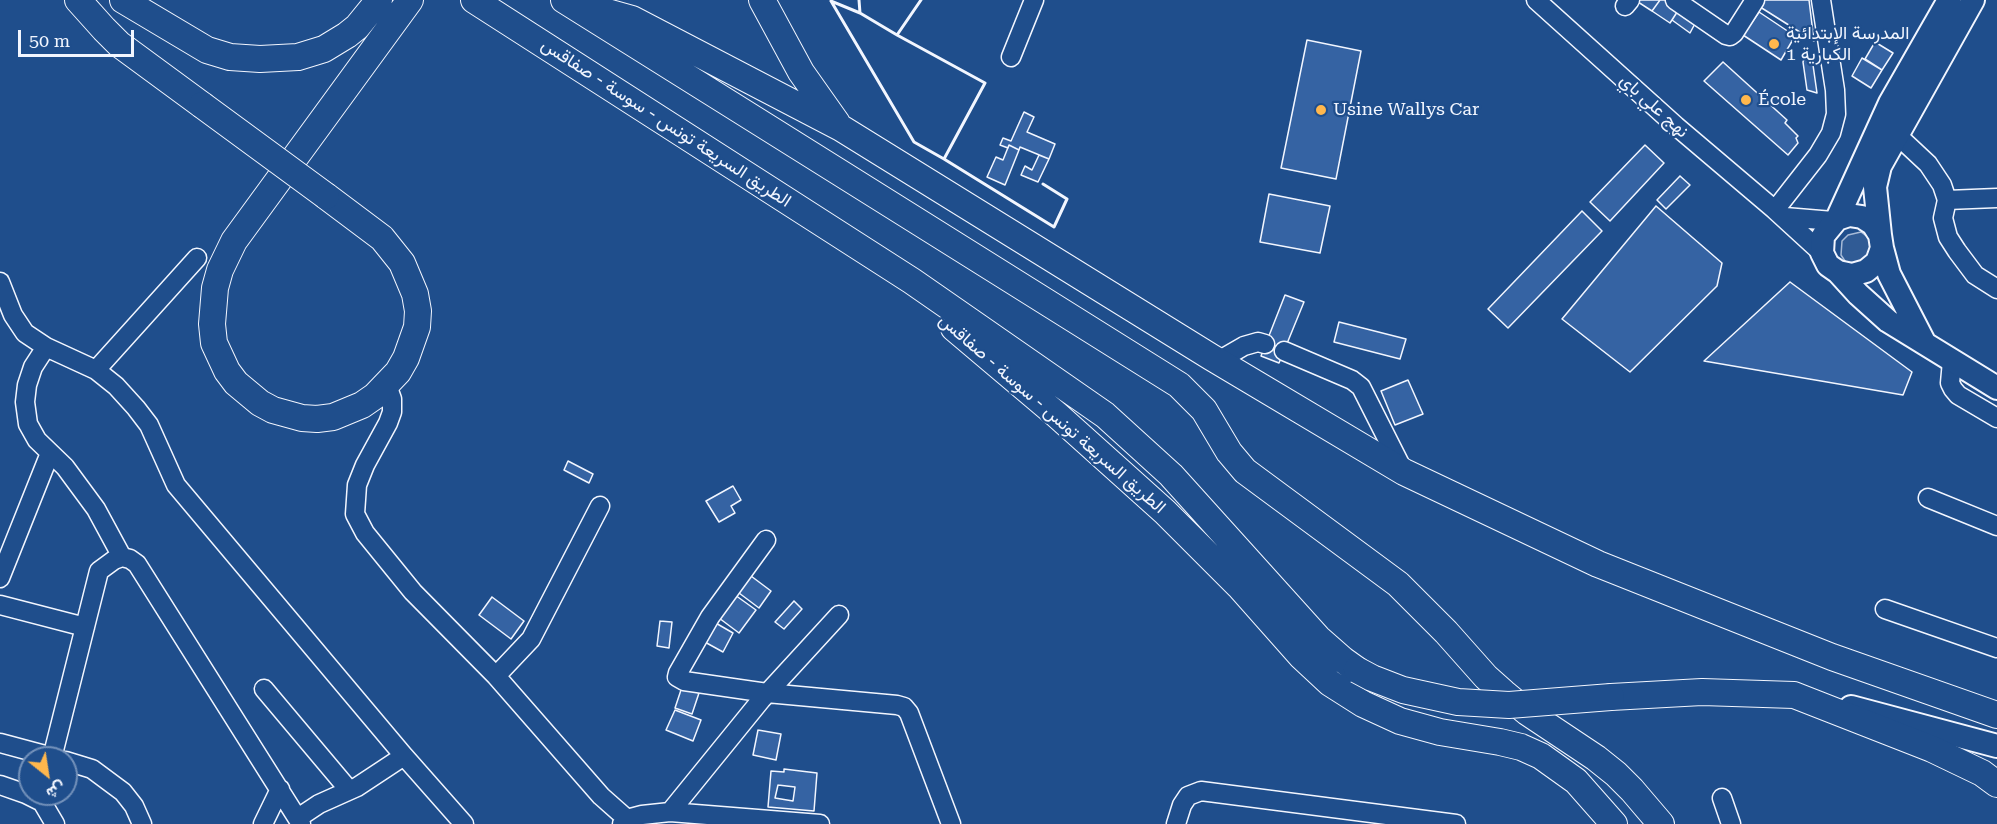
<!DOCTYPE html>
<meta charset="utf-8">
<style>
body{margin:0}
#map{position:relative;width:1997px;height:824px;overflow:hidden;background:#1f4e8c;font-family:"Roboto Serif",Vazirmatn,serif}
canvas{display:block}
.north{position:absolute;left:18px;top:746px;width:60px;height:60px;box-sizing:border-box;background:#1f4e8c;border:2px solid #7391ba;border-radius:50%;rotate:150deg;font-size:16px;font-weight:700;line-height:24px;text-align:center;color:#f2f6ff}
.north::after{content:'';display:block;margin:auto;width:21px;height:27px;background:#ffb74d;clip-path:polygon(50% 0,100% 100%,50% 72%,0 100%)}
.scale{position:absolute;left:18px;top:30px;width:116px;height:27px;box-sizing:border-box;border:3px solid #f2f6ff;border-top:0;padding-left:8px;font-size:18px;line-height:21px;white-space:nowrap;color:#f2f6ff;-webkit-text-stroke:4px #1f4e8c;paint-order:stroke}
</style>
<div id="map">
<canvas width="1997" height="824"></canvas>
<div class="north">ش</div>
<div class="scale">50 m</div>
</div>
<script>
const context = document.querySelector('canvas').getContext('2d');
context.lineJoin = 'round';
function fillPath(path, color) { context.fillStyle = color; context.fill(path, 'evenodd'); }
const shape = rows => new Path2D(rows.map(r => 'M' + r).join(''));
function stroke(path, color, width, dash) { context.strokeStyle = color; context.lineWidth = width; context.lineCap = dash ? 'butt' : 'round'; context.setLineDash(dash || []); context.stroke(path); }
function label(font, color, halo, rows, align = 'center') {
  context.font = font + ' "Roboto Serif",Vazirmatn,serif'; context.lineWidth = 4.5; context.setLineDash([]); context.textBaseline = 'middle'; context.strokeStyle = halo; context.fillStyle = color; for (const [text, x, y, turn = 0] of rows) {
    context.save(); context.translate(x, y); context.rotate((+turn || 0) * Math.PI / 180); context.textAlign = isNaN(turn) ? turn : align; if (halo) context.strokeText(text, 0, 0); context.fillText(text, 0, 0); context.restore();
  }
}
const built = shape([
 [1861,232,1872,240,1866,265,1847,264,1841,255,1842,241,1848,235,1861,232]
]);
fillPath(built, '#305b95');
stroke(built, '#a8bbd7', 1.5);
const building = shape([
 [1635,0,1660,0,1652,11,1635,0],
 [1660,0,1672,0,1681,6,1670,23,1652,11,1660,0],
 [1761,0,1809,0,1814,41,1757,5,1761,0],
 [1681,6,1698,18,1690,33,1672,20,1681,6],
 [1759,12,1795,36,1781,60,1743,35,1759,12],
 [1307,40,1361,51,1336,179,1281,168,1307,40],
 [1875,42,1893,53,1882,70,1865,59,1875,42],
 [1812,58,1817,93,1807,90,1803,62,1804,59,1812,58],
 [1862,58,1882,70,1871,88,1852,76,1862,58],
 [1723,62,1787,120,1785,123,1798,136,1796,138,1798,143,1788,155,1704,81,1723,62],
 [1024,112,1034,117,1027,132,1055,144,1049,159,1020,147,1019,150,1009,145,1008,148,1000,145,1003,138,1011,141,1024,112],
 [1009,145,1019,150,1005,185,987,177,996,157,1003,160,1009,145],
 [1645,145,1664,163,1610,221,1590,202,1645,145],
 [1039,155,1049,159,1038,182,1021,175,1025,166,1032,170,1039,155],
 [1680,176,1690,185,1666,209,1657,200,1680,176],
 [1269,194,1330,206,1320,253,1260,242,1269,194],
 [1656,206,1722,263,1717,286,1630,372,1562,319,1656,206],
 [1582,211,1602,231,1508,328,1488,309,1582,211],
 [1790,282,1912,372,1903,395,1704,361,1790,282],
 [1285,295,1304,302,1279,363,1261,356,1285,295],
 [1339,322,1406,339,1400,359,1334,342,1339,322],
 [1408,380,1423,414,1395,425,1381,391,1408,380],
 [568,461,593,474,589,483,564,470,568,461],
 [733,486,741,500,731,506,735,513,719,522,706,501,733,486],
 [747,573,771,591,759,608,735,590,747,573],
 [735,595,756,610,739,633,719,618,735,595],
 [492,597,524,621,511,639,479,615,492,597],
 [794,601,802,609,784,629,775,622,794,601],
 [660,621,672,622,669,648,657,646,660,621],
 [714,622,733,633,723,652,703,641,714,622],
 [682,687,699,693,692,714,675,708,682,687],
 [675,710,701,720,693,741,666,730,675,710],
 [758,730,781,734,776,760,753,755,758,730],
 [784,769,817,773,814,811,768,807,771,771,784,772,784,769],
 [778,785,795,787,793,801,775,798,778,785]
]);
fillPath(building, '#3563a3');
stroke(building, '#f2f6ff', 1.5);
const minor = shape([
 [1536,0,1676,126,1775,210],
 [1675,0,1726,35,1730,36,1734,33,1755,0],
 [1821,0,1835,90,1836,114,1831,133,1818,155,1775,210,1822,253],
 [1625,6,1630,0],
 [1011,57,1034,0],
 [1897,135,1928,164,1942,185,1947,200,1943,218,1948,237,1957,251,1975,275,1997,289],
 [1947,200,1997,198],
 [1785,217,1833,221],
 [0,282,13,315,25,333,46,347,96,370,116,386,136,408,149,425,176,485,404,756,464,824],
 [46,347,33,367,27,385,25,402,28,424,37,440,65,467,96,509,122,557],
 [1284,351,1352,380,1361,387,1404,472],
 [1218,361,1244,346,1258,342,1265,344],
 [1952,361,1950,383,1953,389,1958,395,1997,418],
 [96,370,197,258],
 [387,385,392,399,392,412,388,423,365,465,357,485,355,514,365,533,413,592,496,676,601,796,627,819],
 [1928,498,1997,526],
 [766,540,710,617,678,673,677,677,684,681,767,693,897,705,904,707,909,713,951,824],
 [0,578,50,453],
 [0,605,85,627],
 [1885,609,1997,648],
 [496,676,531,639,600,506],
 [264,689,349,790],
 [0,743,56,758],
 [52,758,99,571,114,560,122,557,130,559,137,564,301,824],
 [66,761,92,769,123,792,134,806,142,824],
 [0,785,26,794,42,802,55,824],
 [1722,798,1731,824],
 [670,812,761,700,839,615],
 [298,818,319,804,357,787,404,756],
 [263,824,280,789],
 [622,824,627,819,642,815,670,812,820,824],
 [1176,824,1182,805,1188,796,1201,791,1456,824]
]);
const major = shape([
 [1837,219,1849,215,1862,217,1873,224,1880,235,1882,248,1877,262,1866,271,1852,275,1838,272,1828,265,1822,253,1823,236,1837,219,1890,103,1949,0],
 [1880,235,1875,187,1880,166,1973,0],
 [1882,248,1889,274,1924,342],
 [1838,272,1858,294,1888,321,1997,388],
 [1851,707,1997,746]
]);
const highway = shape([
 [78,0,104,29,119,44,202,105],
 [123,0,207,50,230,57,260,59,298,57,324,49,347,35,357,27,379,0],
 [474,0,912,281,1105,415,1171,475,1318,638,1343,660,1357,670],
 [564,0,1179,385,1204,410,1229,452,1245,471,1398,584,1446,632,1486,677,1504,693,1527,712,1596,758,1616,774,1632,790,1661,824],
 [762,0,801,72,837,123],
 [586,13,607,12,632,19,841,128,1211,357,1404,472,1598,564,1832,657,1997,715],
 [326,196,382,238,402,263,415,294,418,311,417,327,406,358,398,372,375,396,362,405,333,417,317,419,302,418,273,410,260,403,236,383,227,371,214,343,212,324,215,288,220,270,234,241,410,0],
 [954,328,1057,415,1165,512,1239,586,1301,656,1330,683,1363,704,1400,721,1440,732,1500,742,1521,747,1541,756,1576,781,1614,824],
 [1611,697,1702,692,1794,695,1932,749,1982,773,1997,784]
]);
stroke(minor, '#f2f6ff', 21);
stroke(major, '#f2f6ff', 26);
stroke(highway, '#f2f6ff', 28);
stroke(minor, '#1f4e8c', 18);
stroke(major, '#1f4e8c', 22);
stroke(highway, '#1f4e8c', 26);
const highwayBridge = shape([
 [202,105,326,196],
 [1357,670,1372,678,1403,690,1458,702,1509,705,1611,697]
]);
stroke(highwayBridge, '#f2f6ff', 28, []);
stroke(highwayBridge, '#1f4e8c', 26);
stroke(shape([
 [859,0,860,13,897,35,985,83,944,159,914,142,831,1,860,13],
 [897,35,921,0],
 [944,159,1054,227,1067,199,1043,184]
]), '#f2f6ff', 3);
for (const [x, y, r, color] of [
 [1774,44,6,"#ffb74d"],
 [1746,100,6,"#ffb74d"],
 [1321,110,6,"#ffb74d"]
]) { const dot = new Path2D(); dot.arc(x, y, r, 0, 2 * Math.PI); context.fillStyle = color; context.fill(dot); stroke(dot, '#1f4e8c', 2); }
label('18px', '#f2f6ff', '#1f4e8c', [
 ["المدرسة الإبتدائية",1786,34],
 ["الكبارية 1",1786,55],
 ["École",1758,100],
 ["Usine Wallys Car",1333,110]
], 'left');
label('18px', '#f2f6ff', '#1f4e8c', [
 ["نهج علي باي",1654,106,42],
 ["الطريق السريعة تونس - سوسة - صفاقس",666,123,33],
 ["الطريق السريعة تونس - سوسة - صفاقس",1052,414,41]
]);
</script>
